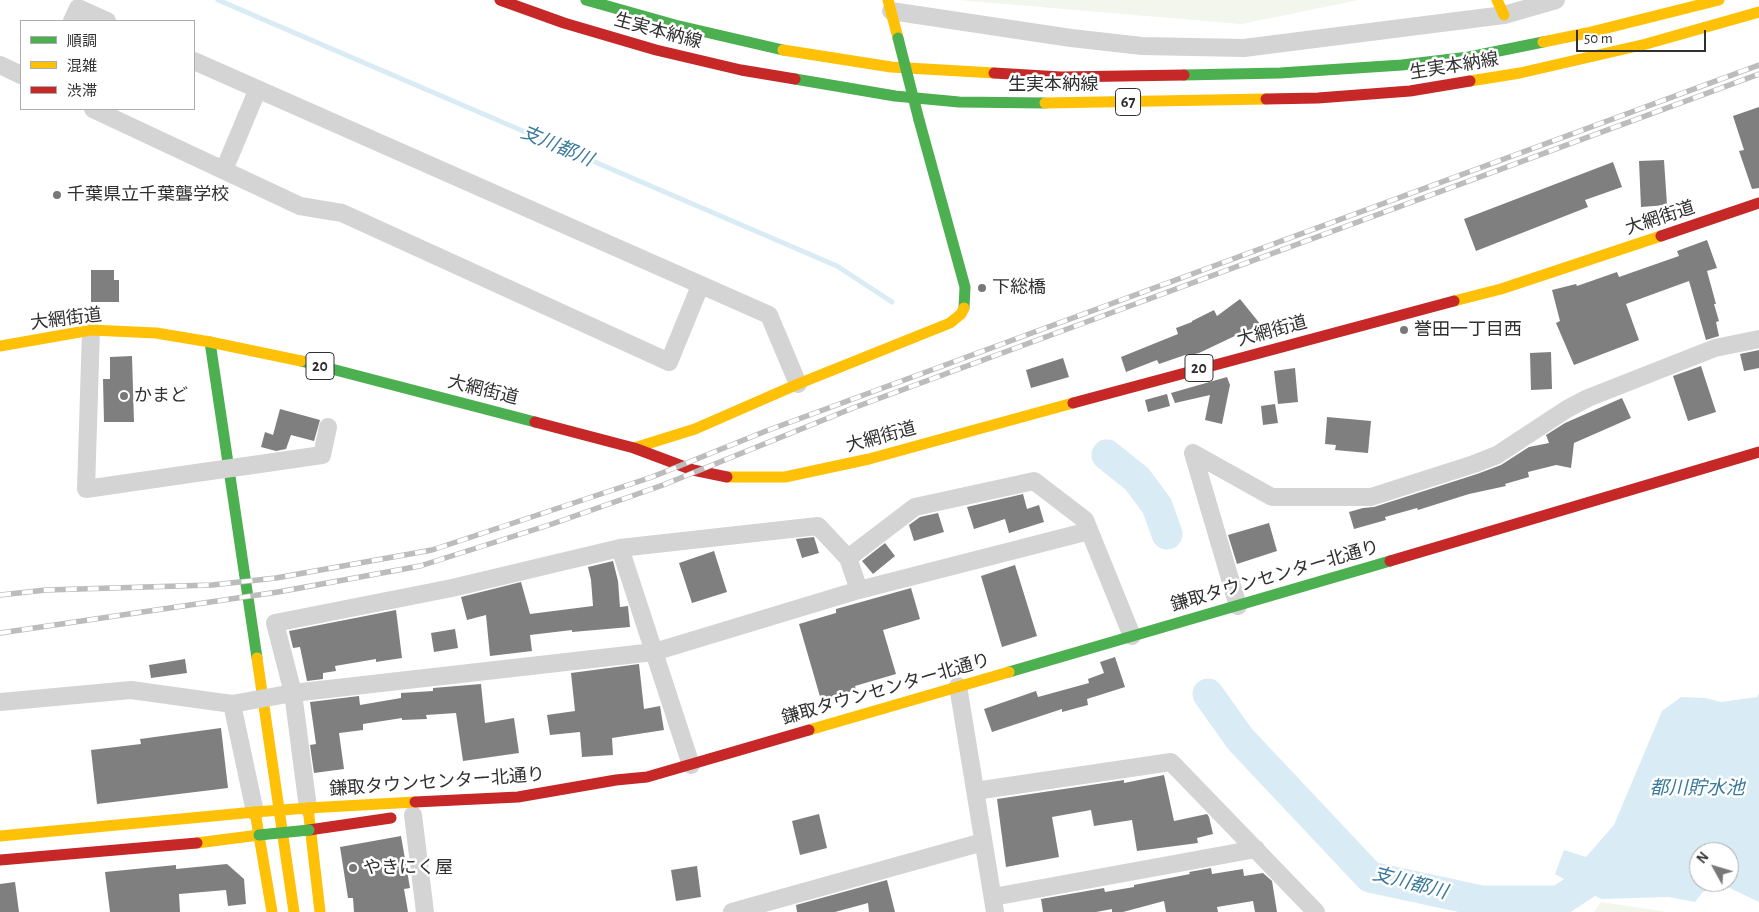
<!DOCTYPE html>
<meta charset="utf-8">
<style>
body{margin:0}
#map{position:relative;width:1759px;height:912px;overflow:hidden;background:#fff;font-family:"Alegreya Sans","Noto Sans JP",sans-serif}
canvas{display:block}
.legend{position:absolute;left:20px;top:20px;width:175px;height:90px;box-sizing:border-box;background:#fff;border:1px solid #acacac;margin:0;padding:6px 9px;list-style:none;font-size:15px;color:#303030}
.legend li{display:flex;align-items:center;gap:10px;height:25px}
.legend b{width:25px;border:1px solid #acacac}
.north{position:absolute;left:1689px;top:842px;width:50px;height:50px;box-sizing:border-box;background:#fff;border:1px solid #acacac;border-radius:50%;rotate:309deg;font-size:14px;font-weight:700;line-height:20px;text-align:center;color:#303030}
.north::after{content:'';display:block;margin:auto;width:18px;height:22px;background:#787878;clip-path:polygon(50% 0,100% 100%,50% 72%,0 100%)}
.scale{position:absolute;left:1576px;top:30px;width:130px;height:22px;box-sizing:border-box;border:2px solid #303030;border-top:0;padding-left:6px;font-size:15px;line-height:18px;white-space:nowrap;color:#303030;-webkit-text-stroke:4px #fff;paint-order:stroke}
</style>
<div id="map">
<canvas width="1759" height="912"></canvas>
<ul class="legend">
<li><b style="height:6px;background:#4caf50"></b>順調</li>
<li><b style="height:6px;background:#ffc107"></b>混雑</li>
<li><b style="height:6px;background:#c62828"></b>渋滞</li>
</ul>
<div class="north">N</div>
<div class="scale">50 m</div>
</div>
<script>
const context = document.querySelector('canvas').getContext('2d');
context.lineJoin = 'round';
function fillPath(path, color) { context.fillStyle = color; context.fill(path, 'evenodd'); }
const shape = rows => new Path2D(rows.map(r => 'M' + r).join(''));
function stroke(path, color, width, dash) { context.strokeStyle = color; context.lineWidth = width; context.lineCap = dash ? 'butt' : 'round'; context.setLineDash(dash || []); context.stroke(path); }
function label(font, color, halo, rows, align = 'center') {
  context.font = font + ' "Alegreya Sans","Noto Sans JP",sans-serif'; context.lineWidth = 5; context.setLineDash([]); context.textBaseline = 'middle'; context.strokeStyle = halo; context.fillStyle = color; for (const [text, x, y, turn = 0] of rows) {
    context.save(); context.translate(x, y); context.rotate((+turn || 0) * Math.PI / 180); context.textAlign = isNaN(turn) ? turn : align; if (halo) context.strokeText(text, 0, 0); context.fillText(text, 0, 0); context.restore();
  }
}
fillPath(shape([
 [958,0,1359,0,1241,24],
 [1601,902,1661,911,1664,912,1594,912]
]), '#f2f6ec');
fillPath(shape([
 [1759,693,1759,902,1717,882,1729,882,1729,852,1699,852,1699,882,1717,882,1702,893,1695,902,1669,897,1601,899,1555,874,1564,850,1586,857,1614,825,1662,711,1681,697,1705,698,1721,702,1757,697]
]), '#d9ebf4');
stroke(shape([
 [218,0,837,266,892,302]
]), '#d9ebf4', 5);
stroke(shape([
 [1107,455,1137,479,1157,506,1167,534],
 [1208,694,1240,739,1370,877,1481,901,1559,901,1585,884,1613,861]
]), '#d9ebf4', 31);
fillPath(shape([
 [1759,107,1759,188,1752,189,1739,151,1744,150,1733,116],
 [1664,160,1667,205,1641,207,1639,161],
 [1613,162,1622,187,1585,200,1588,207,1476,251,1464,219],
 [1707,240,1717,268,1707,271,1716,304,1714,304,1719,321,1716,322,1719,336,1706,340,1689,281,1626,304,1639,340,1574,365,1556,323,1560,321,1552,290,1576,284,1577,286,1617,272,1619,277,1679,256,1677,251],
 [91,270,114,270,114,280,119,280,119,302,91,302],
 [1240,299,1261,325,1243,339,1239,334,1199,353,1186,356,1185,355,1159,364,1157,360,1126,372,1121,357,1178,334,1176,328,1192,322,1192,321,1214,310,1217,316],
 [1759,350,1759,368,1744,371,1740,354],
 [1551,352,1552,389,1531,390,1530,353],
 [132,356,134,422,104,422,103,379,110,379,110,357],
 [1063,358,1069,377,1031,388,1026,370],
 [1701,366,1716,412,1688,421,1673,376],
 [1295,368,1298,402,1278,404,1274,371],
 [1227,377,1230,385,1222,424,1205,420,1210,395,1175,403,1171,393],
 [1167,394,1170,406,1148,412,1145,400],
 [1622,398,1631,418,1574,443,1571,468,1556,465,1528,472,1529,477,1505,484,1506,486,1469,494,1418,510,1417,508,1385,517,1386,520,1354,529,1349,512,1363,508,1374,507,1477,474,1501,465,1529,447,1549,443,1546,435,1565,423],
 [1275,404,1278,423,1263,425,1261,406],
 [280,409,320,420,314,441,291,435,286,449,276,451,261,447,265,432,273,435],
 [1327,417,1371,421,1368,453,1335,450,1336,445,1325,444],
 [1023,494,1027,509,1039,505,1044,522,1009,533,1005,519,974,529,967,507],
 [938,513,944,532,914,541,909,525,920,517],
 [1269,523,1277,551,1237,564,1228,535],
 [814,537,819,553,802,558,796,539],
 [885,543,895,556,873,574,862,561],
 [714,551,727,592,692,603,679,563],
 [613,561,618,581,620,607,628,606,630,627,572,632,572,630,530,635,532,651,490,656,486,615,467,620,461,597,521,582,530,614,593,606,591,580,588,567],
 [1015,565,1037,636,1002,647,981,576],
 [911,588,920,619,883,630,896,674,855,686,856,690,821,700,799,624,836,613,836,609],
 [396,610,402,658,376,662,376,659,335,666,336,671,323,673,323,679,307,681,300,647,293,648,289,631],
 [455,629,458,648,434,652,431,633],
 [1115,657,1125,687,1087,699,1088,705,1062,712,1062,709,992,732,984,709,1036,691,1038,697,1089,683,1088,679,1104,673,1100,662],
 [185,659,187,673,151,678,149,665],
 [639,664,644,709,660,706,664,730,612,738,613,755,582,757,580,732,550,735,547,715,575,711,571,673],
 [481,684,485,723,514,718,519,753,463,761,456,713,426,715,427,719,402,720,402,718,363,724,363,730,339,733,344,769,314,773,310,745,316,744,310,702,359,696,360,705,401,698,401,693,433,691,433,688],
 [221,728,228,788,97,804,91,750,141,744,140,739],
 [1164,775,1174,821,1207,814,1209,817,1213,834,1197,838,1198,843,1137,851,1132,820,1094,826,1091,810,1052,817,1059,857,1006,867,997,799,1124,780,1124,783],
 [819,814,827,848,800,855,792,821],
 [401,836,410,888,404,889,408,912,354,912,353,898,348,898,340,847],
 [227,864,244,879,246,904,228,906,226,890,179,894,180,912,110,912,105,872,176,865,176,869],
 [697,866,701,897,676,901,671,870],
 [1211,868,1212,874,1243,869,1244,876,1263,873,1272,881,1277,912,1255,912,1253,901,1217,907,1218,912,1166,912,1164,901,1123,912,1112,912,1112,909,1096,912,1043,912,1041,899,1104,888,1105,892,1134,887,1134,885,1190,874,1189,872],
 [887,880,895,912,869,912,868,903,835,912,797,912,796,905],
 [15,882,19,912,0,912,0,884]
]), '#7f7f7f');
stroke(shape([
 [891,11,1071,38,1142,46,1244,48,1504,15,1556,0],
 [72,21,78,8,107,21],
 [194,61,769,315,798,384],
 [0,65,21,75],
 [93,109,300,206,342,213,669,362,700,286],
 [224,170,257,91],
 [91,330,86,489,203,472],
 [246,466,322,455,328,427],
 [620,548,691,765],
 [848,558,915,507,1034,481,1085,520,1132,636],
 [1238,606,1193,453,1272,497,1371,497,1474,464,1497,455,1567,409,1588,398,1715,348,1759,339],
 [958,686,995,912],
 [293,693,654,652,859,590,1089,531],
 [0,702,131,690,232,704,255,812],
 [975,791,1171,762,1316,912],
 [308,808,293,693,275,623,452,588,620,548,818,526,848,558,859,590],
 [413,815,425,912],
 [993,897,1256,849],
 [732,912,983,842]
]), '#d4d4d4', 18);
stroke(shape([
 [586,0,675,25,783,50],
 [1184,75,1280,73,1402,65,1469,57,1543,42],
 [795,79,895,96,959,102,1045,103],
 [919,120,965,287,964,308],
 [210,342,257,658],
 [301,361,535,422],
 [1009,672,1390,561]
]), '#4caf50', 11);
stroke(shape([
 [888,0,898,38],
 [1497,0,1504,15],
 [1543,42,1587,33,1719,0],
 [783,50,891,67,994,73],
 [1470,81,1520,73,1646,44,1759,12],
 [1045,103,1266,99],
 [1454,301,1501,289,1661,236],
 [0,346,91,330,156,333,210,342,301,361],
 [634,448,695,429,798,384,950,323,961,314,964,308],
 [727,477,785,477,869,459,1073,403],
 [257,658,294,912],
 [809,730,1009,672],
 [0,836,255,812,272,912],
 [197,843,259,835],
 [320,912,308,808,415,802]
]), '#ffc107', 11);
stroke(shape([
 [500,0,564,23,656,50,741,70,795,79],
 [994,73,1061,77,1184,75],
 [1266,99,1318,98,1410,91,1470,81],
 [1661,236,1759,203],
 [1073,403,1454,301],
 [535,422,634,448,693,470,727,477],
 [1390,561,1759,452],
 [415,802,518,797,616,780,647,777,809,730],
 [309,830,391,818],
 [0,860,197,843]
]), '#c62828', 11);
const rail = shape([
 [0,595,46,590,212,585,276,578,432,550,652,477,766,431,1759,65],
 [0,633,278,592,420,566,552,524,663,485,853,408,1759,74]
]);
stroke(rail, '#bcbcbc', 5.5);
stroke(rail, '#fff', 4, [11]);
stroke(shape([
 [203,472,246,466],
 [232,704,293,693]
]), '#d4d4d4', 18);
stroke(shape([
 [898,38,919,120],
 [259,835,309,830]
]), '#4caf50', 11);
stroke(shape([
 [255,812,308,808]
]), '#ffc107', 11);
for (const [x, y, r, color] of [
 [57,195,5,"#787878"],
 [982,288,5,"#787878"],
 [1404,330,5,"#787878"],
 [124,396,5,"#787878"],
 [353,868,5,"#787878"]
]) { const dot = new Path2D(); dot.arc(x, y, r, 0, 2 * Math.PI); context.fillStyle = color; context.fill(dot); stroke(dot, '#fff', 2); }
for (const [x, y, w] of [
 [1128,102,25],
 [320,366,28],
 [1199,368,28]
]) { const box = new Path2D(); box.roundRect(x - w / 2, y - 13.5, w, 27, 4); context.fillStyle = '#fff'; context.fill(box); stroke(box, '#303030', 1); }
label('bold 16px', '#303030', null, [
 ["67",1128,102],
 ["20",320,366],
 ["20",1199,368]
]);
label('18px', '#303030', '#fff', [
 ["生実本納線",658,31,15],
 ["生実本納線",1454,66,-9],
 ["生実本納線",1053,85],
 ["大網街道",1660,218,-18],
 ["大網街道",66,319,-7],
 ["大網街道",1272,331,-15],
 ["大網街道",483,390,14],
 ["大網街道",881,437,-15],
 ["鎌取タウンセンター北通り",1275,576,-16],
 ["鎌取タウンセンター北通り",886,689,-16],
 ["鎌取タウンセンター北通り",437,782,-4]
]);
label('18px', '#303030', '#fff', [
 ["千葉県立千葉聾学校",67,195],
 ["下総橋",992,288],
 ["誉田一丁目西",1414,330],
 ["かまど",134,396],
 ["やきにく屋",363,868]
], 'left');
label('italic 19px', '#387a99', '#fff', [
 ["支川都川",557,146,23],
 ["都川貯水池",1697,788],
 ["支川都川",1410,883,15]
]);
</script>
